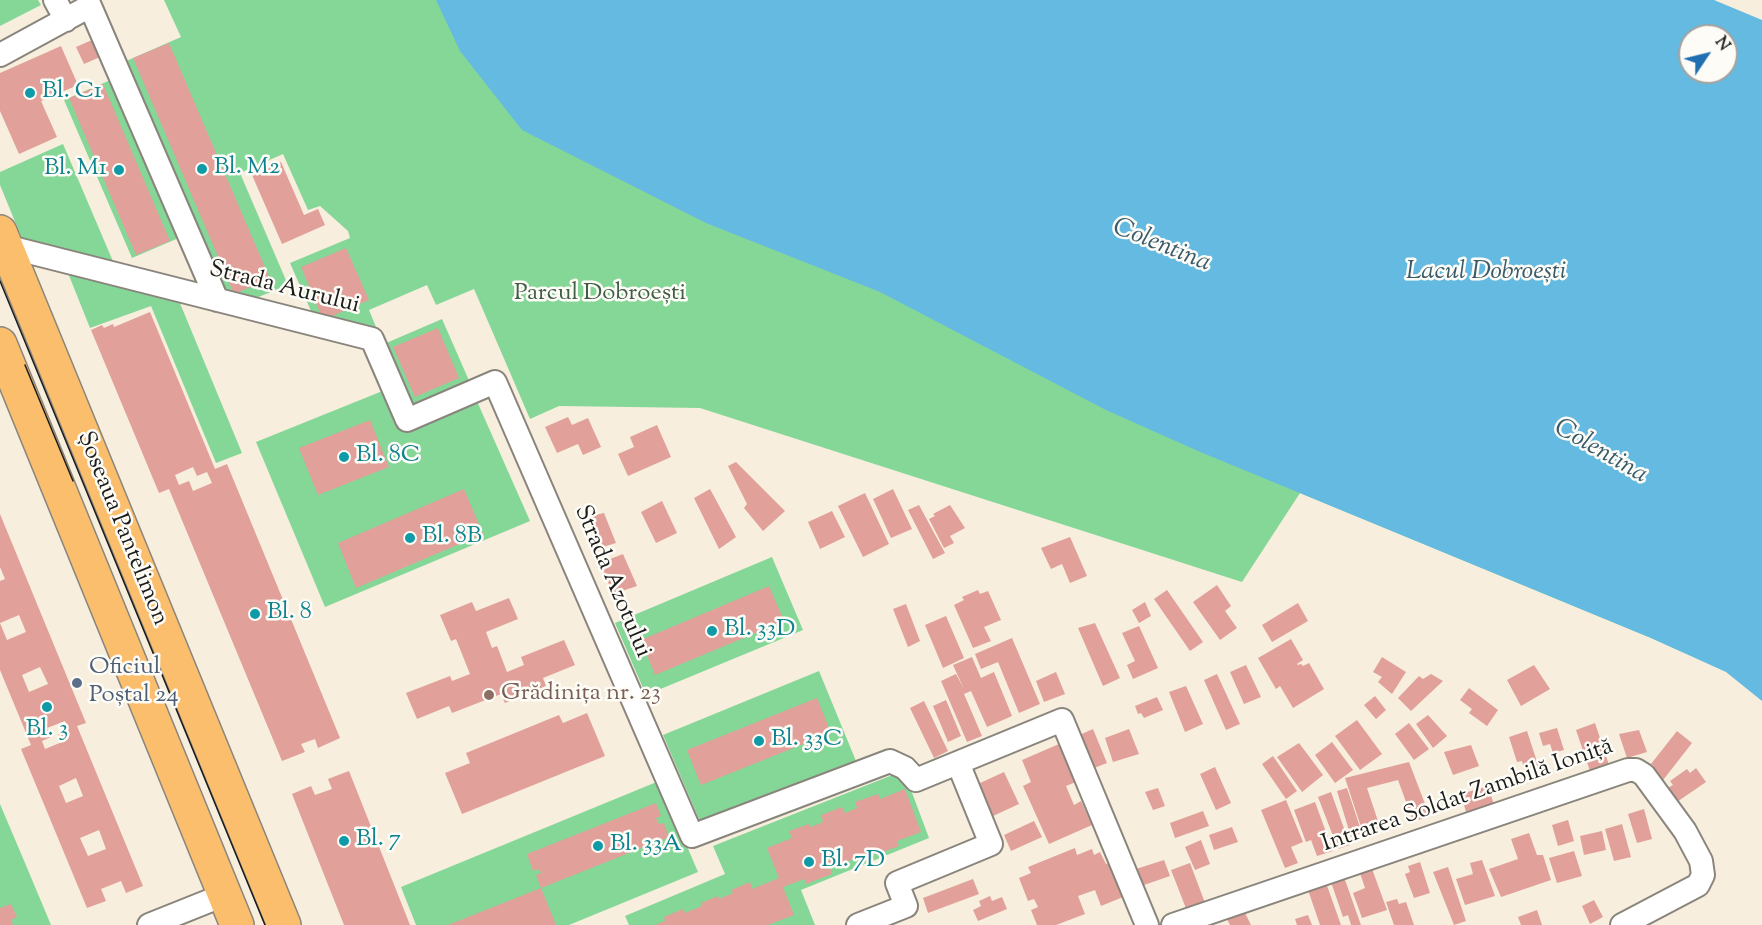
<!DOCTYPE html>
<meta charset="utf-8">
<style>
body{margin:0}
#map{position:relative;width:1762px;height:925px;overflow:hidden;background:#f7eedd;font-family:"Sorts Mill Goudy",serif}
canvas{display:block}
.north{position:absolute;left:1678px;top:24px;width:60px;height:60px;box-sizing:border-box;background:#fdfcf7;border:2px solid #a3a29f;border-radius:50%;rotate:55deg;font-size:16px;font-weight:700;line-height:24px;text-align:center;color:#1c1c1c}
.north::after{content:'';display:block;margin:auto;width:21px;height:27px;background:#1f6fb2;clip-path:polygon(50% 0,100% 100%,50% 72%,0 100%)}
</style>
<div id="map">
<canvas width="1762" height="925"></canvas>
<div class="north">N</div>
</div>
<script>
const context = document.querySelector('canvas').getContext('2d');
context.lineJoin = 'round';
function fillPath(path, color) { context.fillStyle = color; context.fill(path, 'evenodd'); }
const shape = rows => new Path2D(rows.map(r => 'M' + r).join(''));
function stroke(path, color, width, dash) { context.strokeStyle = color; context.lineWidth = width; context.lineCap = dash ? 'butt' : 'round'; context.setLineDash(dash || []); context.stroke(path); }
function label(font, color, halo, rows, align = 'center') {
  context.font = font + ' "Sorts Mill Goudy",serif'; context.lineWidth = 5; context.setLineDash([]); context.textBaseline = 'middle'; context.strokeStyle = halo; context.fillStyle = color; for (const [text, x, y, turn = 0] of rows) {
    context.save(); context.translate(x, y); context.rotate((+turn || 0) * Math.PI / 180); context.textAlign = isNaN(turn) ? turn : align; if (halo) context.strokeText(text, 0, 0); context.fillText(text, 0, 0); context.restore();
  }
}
fillPath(shape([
 [0,0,38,0,41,5,0,26],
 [164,0,507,0,712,173,1689,655,1651,638,1300,493,1242,582,700,408,559,406,530,419,474,289,436,305,427,285,369,310,376,327,362,332,315,320,290,263,350,238,348,231,320,206,308,210,283,154,240,173,288,285,256,298,224,291,124,62,181,37],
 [113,79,181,237,132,258,64,100],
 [63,144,115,266,23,241,0,185,0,172],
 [66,268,177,296,242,453,216,463,151,306,90,328],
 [442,319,471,385,413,410,384,344],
 [385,390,403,429,476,399,530,521,325,607,256,442],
 [772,557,803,630,646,695,615,623],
 [819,671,856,761,701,824,663,735],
 [895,774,908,782,929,838,801,890,815,925,629,925,625,916,725,874,713,846],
 [659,781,698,872,569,925,416,925,401,887],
 [0,804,25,863,51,925,0,925]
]), '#85d798');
fillPath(shape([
 [436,0,1714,0,1762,20,1762,701,1726,672,1651,638,1198,451,1106,410,880,292,706,223,522,130,460,51],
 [1690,36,1726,36,1726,72,1690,72]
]), '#64bae1');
fillPath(shape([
 [92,40,100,57,84,64,76,47],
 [169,43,270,279,234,294,133,58],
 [61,46,78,85,41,101,57,137,19,154,0,111,0,73],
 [103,84,170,241,136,255,69,98],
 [281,162,304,215,318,209,325,225,282,244,252,175],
 [346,248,369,300,323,320,301,267],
 [150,312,215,469,227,464,340,738,318,748,315,739,301,744,305,752,282,761,169,489,159,493,91,330,102,325,104,328,113,324,114,327],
 [193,467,197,476,207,472,212,483,193,491,189,481,179,485,175,475],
 [438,328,459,378,415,397,393,347],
 [568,417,572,425,588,418,601,447,583,455,578,444,557,453,545,427],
 [370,420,389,467,318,495,299,448],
 [657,425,671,457,628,476,618,454,634,447,630,437],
 [736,462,785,511,763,531,744,508,747,504,728,466],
 [464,489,483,534,356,588,338,543],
 [710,489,736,537,719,549,694,498],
 [893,489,912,529,891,538,873,499],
 [865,493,889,544,863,557,838,506],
 [662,501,677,533,656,543,641,512],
 [919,505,945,553,933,559,908,510],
 [950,505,965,528,950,536,954,543,944,548,929,519,935,516,933,514],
 [832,511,845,537,820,549,808,522],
 [604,513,616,543,603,547,591,516],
 [0,514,86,723,77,726,143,886,126,893,121,881,101,889,106,901,87,908,21,749,31,745,0,670,0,623,7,640,26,632,19,615,0,623,0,581,5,579,0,567],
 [40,667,48,684,29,692,22,675],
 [65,721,69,730,58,734,62,742,45,749,42,741,51,737,47,728],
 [76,778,83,796,66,803,59,786],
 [99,830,106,849,88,856,80,838],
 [1070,537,1087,576,1070,583,1062,564,1051,569,1041,548],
 [623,554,637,586,613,594,600,563],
 [1217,585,1231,606,1225,611,1237,628,1220,640,1193,602],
 [769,586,784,621,655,675,641,640],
 [978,590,980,594,988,591,1001,620,984,627,991,641,973,648,954,605,964,600,962,597],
 [1167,590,1203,642,1190,651,1154,599],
 [509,598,518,619,486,632,492,648,497,646,507,672,524,665,521,657,564,640,575,665,543,678,546,686,505,703,501,694,452,713,449,706,417,719,406,693,450,676,452,681,470,674,456,639,451,641,440,615,472,602,476,611],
 [1145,602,1151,616,1139,623,1132,610],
 [1298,603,1308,621,1272,642,1262,625],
 [906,604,920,641,908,647,893,609],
 [946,616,964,658,943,668,925,625],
 [1095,623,1120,678,1103,686,1078,628],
 [1139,626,1158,668,1133,679,1127,665,1135,661,1122,633],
 [1012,638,1040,704,1019,713,998,662,981,669,975,654],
 [1291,639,1303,660,1297,664,1298,665,1301,664,1303,666,1309,663,1324,689,1293,708,1280,686,1276,689,1258,658],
 [972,657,981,678,994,672,1012,716,987,727,971,691,964,694,982,736,967,742,941,681,956,674,964,689,953,665],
 [1382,657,1406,672,1392,694,1378,682,1382,677,1373,672],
 [1246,665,1261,697,1244,704,1230,672],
 [1534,665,1550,689,1521,706,1507,680],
 [1056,672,1065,694,1044,702,1036,681],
 [1217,674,1240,724,1226,730,1204,680],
 [1431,674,1443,681,1411,711,1398,698,1419,676,1423,679],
 [1186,686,1203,724,1185,732,1169,692],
 [1469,688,1498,710,1487,726,1469,713,1472,709,1460,700],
 [1375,696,1386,710,1376,719,1364,705],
 [1157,697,1163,710,1144,718,1141,713,1138,714,1135,706],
 [817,698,831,733,701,785,687,750],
 [946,700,961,736,948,742,933,706],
 [924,701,948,751,934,758,910,708],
 [587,713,605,756,462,814,445,773,470,763,466,753,559,715,563,723],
 [1428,715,1447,736,1433,748,1416,724],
 [1357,720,1382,754,1360,770,1335,736],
 [1409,723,1429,749,1414,760,1395,734],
 [1595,723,1610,768,1591,774,1576,730],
 [1557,728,1564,750,1553,753,1550,744,1543,746,1539,733],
 [1093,729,1107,763,1089,770,1075,737],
 [1129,729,1139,754,1113,762,1105,738],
 [1639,730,1647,752,1627,758,1619,734],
 [1527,731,1539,768,1525,772,1522,761,1517,762,1509,737],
 [1677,731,1692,743,1660,784,1648,775,1654,766,1651,764],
 [1332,742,1353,770,1335,783,1315,755],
 [1299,743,1323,775,1302,792,1277,757],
 [1059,744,1076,782,1066,786,1074,805,1081,801,1092,825,1049,844,1023,786,1031,782,1022,760],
 [1471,745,1479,766,1453,775,1444,752],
 [1273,756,1297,791,1286,799,1262,764],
 [1409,762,1430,817,1413,821,1398,780,1367,788,1381,830,1364,836,1345,778],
 [1215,767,1231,803,1216,810,1200,774],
 [1696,768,1706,782,1674,804,1664,790,1673,785,1670,781,1687,769,1690,773],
 [349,771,410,925,344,925,292,794,311,786,315,795,332,789,328,779],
 [1004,772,1019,804,993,816,978,784],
 [1488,786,1494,805,1466,812,1461,794],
 [1158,788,1165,806,1153,810,1145,792],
 [1347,788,1362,833,1351,837,1337,791],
 [905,789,921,832,897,841,899,846,875,855,874,851,830,868,832,874,806,884,804,879,783,887,794,915,768,925,655,925,665,921,664,917,683,909,685,913,702,906,701,903,718,896,719,899,733,893,731,890,750,882,752,889,779,878,767,848,792,838,789,831,809,824,811,827,823,822,821,815,842,807,845,813,857,808,855,802,878,794,880,799],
 [1331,792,1350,845,1338,849,1318,797],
 [1286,800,1303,842,1291,847,1298,863,1285,868,1261,810],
 [1315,802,1333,851,1317,856,1311,840,1306,842,1294,810],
 [656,803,661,816,656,818,659,824,664,823,669,837,541,888,556,925,448,925,541,888,536,875,541,873,539,869,533,871,527,854],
 [1644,809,1652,839,1637,843,1628,814],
 [1203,811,1209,826,1175,838,1170,823],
 [1568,820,1574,841,1558,846,1552,825],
 [1034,821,1042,837,1011,851,1004,835],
 [1622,824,1631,857,1614,861,1605,829],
 [1232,827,1238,842,1214,850,1209,835],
 [1602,831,1606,850,1584,855,1580,836],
 [1529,833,1537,855,1543,855,1551,880,1501,897,1489,869,1518,859,1511,839],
 [1201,840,1210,864,1195,870,1185,847],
 [1075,848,1077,855,1092,849,1094,855,1100,852,1106,864,1109,863,1123,897,1101,906,1095,890,1078,896,1085,914,1056,925,1037,925,1031,910,1038,907,1034,899,1028,901,1019,878,1031,873,1028,867],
 [1574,851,1582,876,1557,883,1549,858],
 [1164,860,1170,876,1141,886,1136,869],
 [1482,860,1495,896,1465,905,1456,879,1473,874,1470,863],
 [1420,862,1430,893,1414,898,1405,874,1410,872,1408,866],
 [1190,863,1205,903,1187,911,1171,870],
 [1371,866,1387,910,1362,918,1353,893,1365,888,1359,870],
 [1448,867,1466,921,1454,925,1433,872],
 [1344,877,1361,925,1351,925,1348,915,1343,917,1331,882],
 [973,879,979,894,928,913,923,898],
 [1325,880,1341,925,1320,925,1308,890],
 [990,896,992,901,1002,897,1007,909,978,921,973,910,981,906,979,901],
 [1397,899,1399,904,1406,902,1414,925,1394,925,1386,902],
 [1594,900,1603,917,1590,924,1582,906],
 [11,904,17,917,11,920,13,925,0,925,0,908],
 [1243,909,1251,925,1230,925,1226,917],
 [1537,910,1542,925,1521,925,1518,917],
 [1308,915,1312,925,1297,925,1295,919]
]), '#e1a099');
const street = shape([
 [55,0,66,20],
 [0,55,90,6,217,300],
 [5,246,372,339,407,420,495,382,692,836,890,761,905,768,916,780,1062,720,1147,925],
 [149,925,224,895],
 [858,925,906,906,897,883,991,844,958,763],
 [1173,925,1628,770,1636,770,1644,775,1685,831,1701,861,1703,875,1698,885,1622,925]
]);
const primary = shape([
 [0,232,284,925],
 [0,344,237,925]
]);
stroke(street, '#8a857c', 26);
stroke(primary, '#8a857c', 36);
stroke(street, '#fff', 22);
stroke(primary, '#fabe6d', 33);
stroke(shape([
 [0,281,265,925],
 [25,365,73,481]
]), '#1c1c1c', 1.5);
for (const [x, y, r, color] of [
 [30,93,6,"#0f9aa8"],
 [202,169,6,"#0f9aa8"],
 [119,170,6,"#0f9aa8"],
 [344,457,6,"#0f9aa8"],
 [410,538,6,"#0f9aa8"],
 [255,614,6,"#0f9aa8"],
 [712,631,6,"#0f9aa8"],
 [77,683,6,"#5c6f8a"],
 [489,695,6,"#8d6e63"],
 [47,707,6,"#0f9aa8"],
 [759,741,6,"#0f9aa8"],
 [344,841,6,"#0f9aa8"],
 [598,846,6,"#0f9aa8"],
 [809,862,6,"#0f9aa8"]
]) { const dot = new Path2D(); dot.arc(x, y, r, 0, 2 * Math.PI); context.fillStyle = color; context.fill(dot); stroke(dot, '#fdfcf7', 2); }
label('24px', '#0d838f', '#fdfcf7', [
 ["Bl. C1",42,93],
 ["Bl. M2",214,169],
 ["Bl. M1",107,170,"right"],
 ["Bl. 8C",356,457],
 ["Bl. 8B",422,538],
 ["Bl. 8",267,614],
 ["Bl. 33D",724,631],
 ["Bl. 3",47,731,"center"],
 ["Bl. 33C",771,741],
 ["Bl. 7",356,841],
 ["Bl. 33A",610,846],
 ["Bl. 7D",821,862]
], 'left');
label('24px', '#1c1c1c', '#fdfcf7', [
 ["Strada Aurului",284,289,14],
 ["Șoseaua Pantelimon",121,529,68],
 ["Strada Azotului",611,582,67],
 ["Intrarea Soldat Zambilă Ioniță",1468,797,-19]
]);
label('24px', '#415d47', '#fdfcf7', [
 ["Parcul Dobroești",600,295]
]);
label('24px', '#4e5e75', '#fdfcf7', [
 ["Oficiul",89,669],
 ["Poștal 24",89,697]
], 'left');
label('24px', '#785e54', '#fdfcf7', [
 ["Grădinița nr. 23",501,695]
], 'left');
label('italic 26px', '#395b6b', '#fdfcf7', [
 ["Colentina",1161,247,22],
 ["Lacul Dobroești",1486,274],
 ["Colentina",1600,453,30]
]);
</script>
